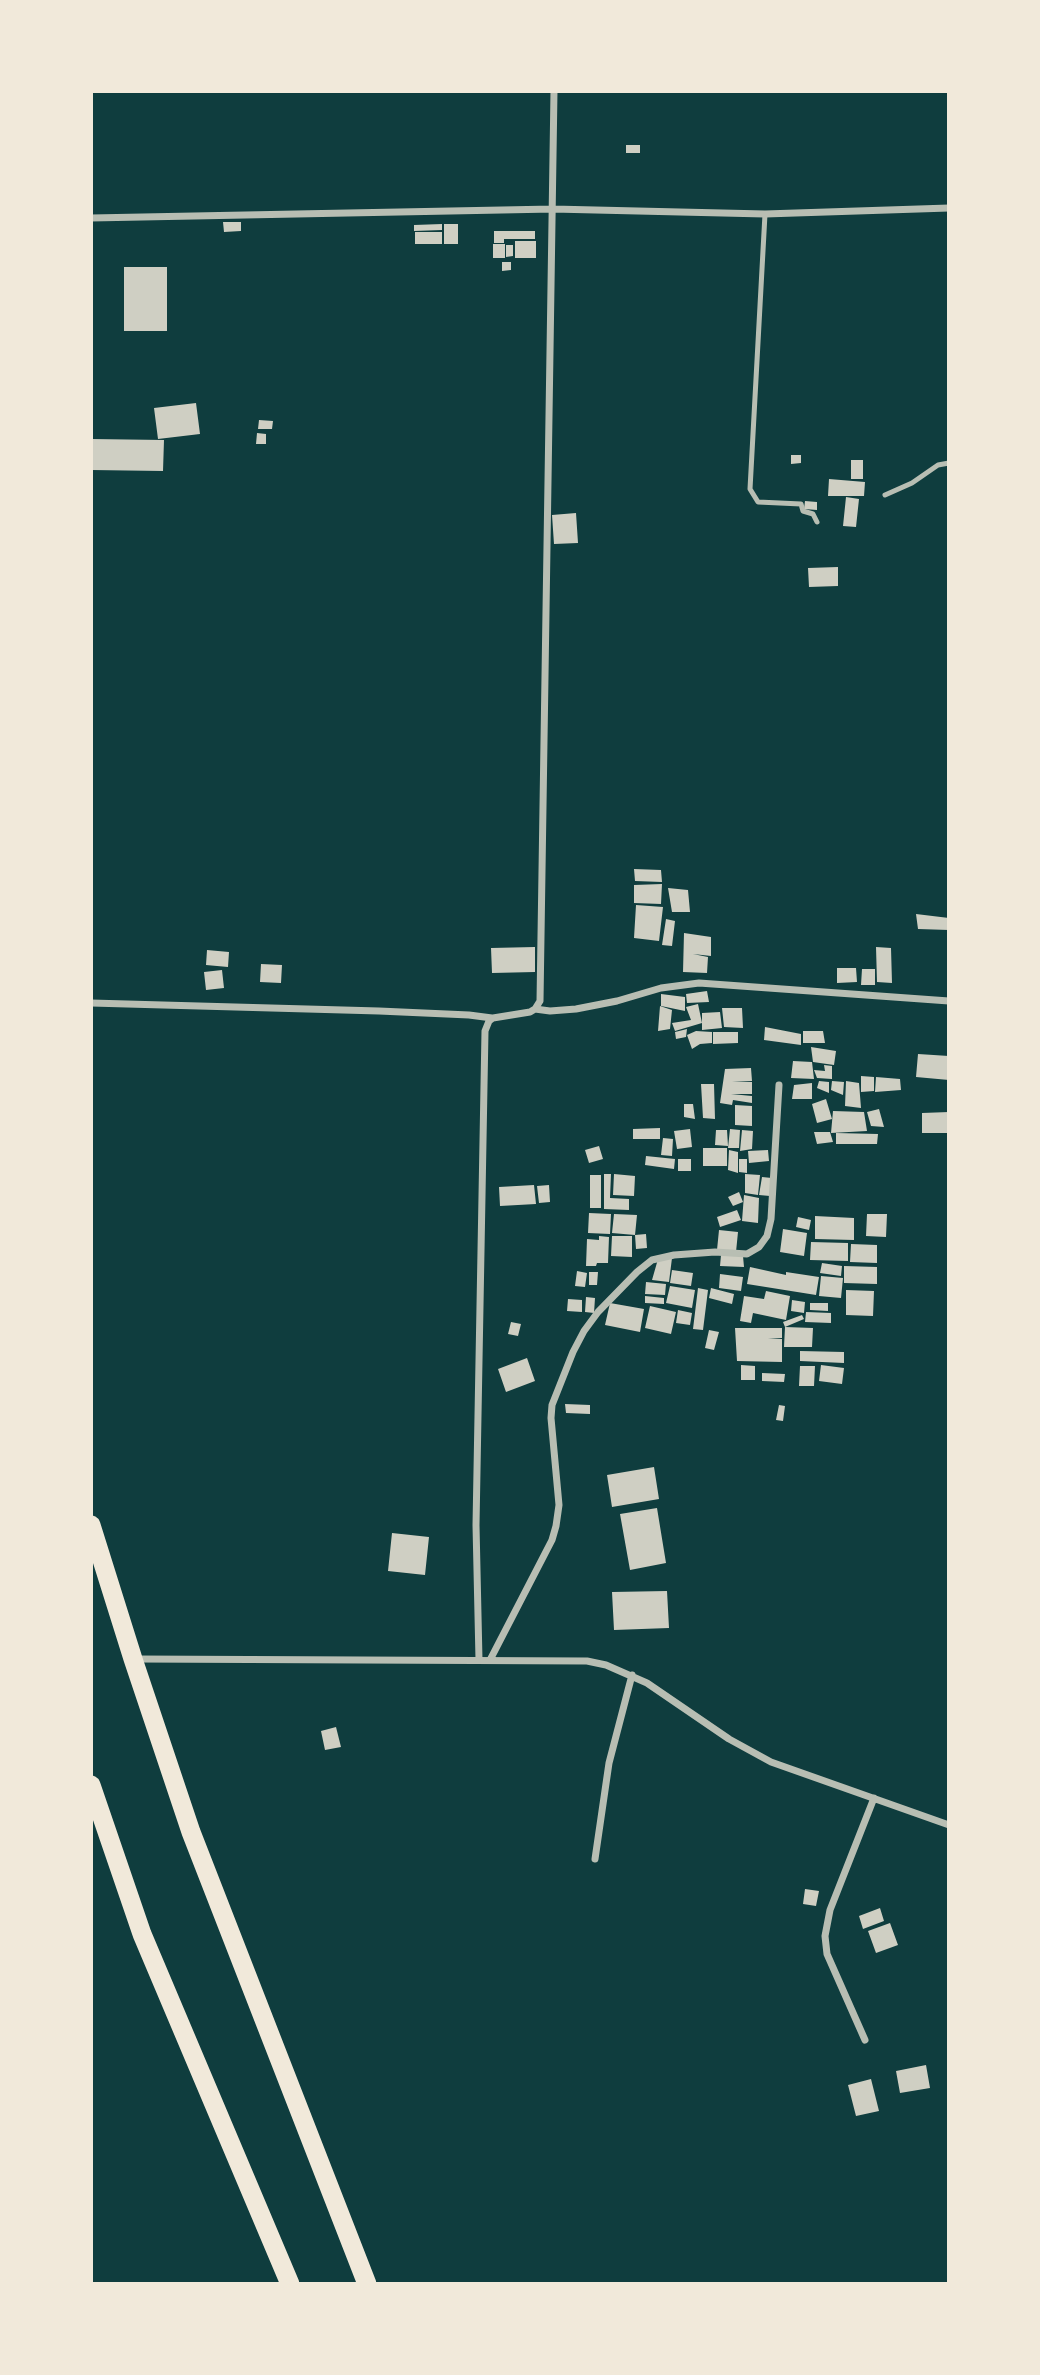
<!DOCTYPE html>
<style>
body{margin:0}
#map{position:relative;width:1040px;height:2375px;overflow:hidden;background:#0f3d3e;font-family:Karla,sans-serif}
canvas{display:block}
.frame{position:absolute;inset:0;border:93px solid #f1e9da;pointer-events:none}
</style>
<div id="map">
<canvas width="1040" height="2375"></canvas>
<div class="frame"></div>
</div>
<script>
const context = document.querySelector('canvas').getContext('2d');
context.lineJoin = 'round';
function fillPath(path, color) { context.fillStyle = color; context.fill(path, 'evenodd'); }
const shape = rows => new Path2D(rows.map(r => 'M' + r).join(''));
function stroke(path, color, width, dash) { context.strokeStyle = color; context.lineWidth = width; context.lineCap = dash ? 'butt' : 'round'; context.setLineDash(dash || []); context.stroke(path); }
fillPath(shape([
 [626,145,640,145,640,153,626,153],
 [223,222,241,222,241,231,224,232],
 [442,224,442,230,414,231,414,225],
 [444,224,458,224,458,244,444,244],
 [494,231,535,231,535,239,504,239,504,243,494,243],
 [415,232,442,232,442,244,415,244],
 [515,241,536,241,536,258,515,258],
 [493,244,505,244,505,258,493,258],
 [506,245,513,245,513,256,506,257],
 [502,262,511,262,511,270,502,271],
 [124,267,167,267,167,331,124,331],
 [196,403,200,434,158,439,154,408],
 [259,420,273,421,272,429,258,429],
 [257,433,266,434,266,444,256,444],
 [91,439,164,440,163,471,91,470],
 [791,455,801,455,801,463,791,464],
 [851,460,863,460,863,479,851,479],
 [829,479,865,482,864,496,828,496],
 [846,497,859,499,856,527,843,526],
 [805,501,817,502,817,510,804,509],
 [576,513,578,543,554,544,552,515],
 [838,567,838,586,809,587,808,568],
 [634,869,661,870,662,882,635,881],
 [662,884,661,904,634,903,634,885],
 [668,888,688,890,690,912,672,912],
 [636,905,663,907,659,941,634,938],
 [916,914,949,918,949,930,918,929],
 [666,919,675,921,672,946,662,945],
 [684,933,711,937,711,956,693,954,708,957,707,973,683,972],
 [535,947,535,972,492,973,491,948],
 [876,947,891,948,892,983,877,982],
 [207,950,229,952,228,967,206,965],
 [261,964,282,965,281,983,260,982],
 [837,968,856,968,857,982,837,983],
 [862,969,875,969,875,985,861,985],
 [222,970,224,988,206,990,204,972],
 [707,991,709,1002,687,1003,686,994],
 [661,994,685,997,685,1011,661,1006],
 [698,1004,702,1023,702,1013,720,1012,722,1028,702,1030,702,1023,675,1031,672,1023,691,1020,686,1007],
 [660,1006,672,1010,670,1029,658,1031],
 [722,1008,742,1008,743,1028,724,1027],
 [765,1027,801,1034,801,1045,764,1040],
 [687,1029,686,1037,676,1039,675,1032],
 [696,1031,712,1032,712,1043,700,1044,692,1049,687,1035],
 [803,1031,823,1031,825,1043,803,1043],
 [713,1032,738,1032,738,1043,713,1044],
 [811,1047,836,1051,834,1065,813,1062],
 [918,1054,949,1056,949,1080,916,1077],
 [793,1061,812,1062,814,1079,791,1078],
 [824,1065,832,1066,832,1079,817,1078,814,1070,825,1071],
 [751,1068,752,1081,732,1081,752,1082,752,1094,731,1094,752,1096,752,1103,733,1100,732,1105,720,1103,725,1069],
 [861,1076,874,1077,874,1091,861,1092],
 [876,1077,900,1079,901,1090,875,1092],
 [819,1081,829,1082,829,1093,817,1088],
 [832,1081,844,1082,843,1095,831,1090],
 [846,1081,859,1083,861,1108,845,1106],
 [812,1083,812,1099,792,1099,794,1085],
 [701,1084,714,1084,715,1119,703,1118],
 [826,1099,832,1119,817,1123,812,1104],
 [684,1104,693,1104,695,1119,684,1117],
 [735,1105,752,1106,752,1126,735,1125],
 [879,1109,884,1127,871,1126,867,1112],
 [833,1111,864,1112,867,1131,831,1133],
 [949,1112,949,1133,922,1133,922,1113],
 [660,1128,660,1139,633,1139,633,1129],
 [690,1129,692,1147,677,1149,674,1131],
 [730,1129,740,1130,739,1148,728,1148],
 [716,1130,727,1130,728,1146,715,1145],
 [742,1130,753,1131,752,1149,740,1151],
 [814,1132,830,1132,833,1142,817,1144],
 [836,1133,878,1134,877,1144,836,1144],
 [663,1138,673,1139,672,1156,661,1155],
 [599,1146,603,1159,589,1163,585,1150],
 [703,1148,727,1148,727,1166,703,1166],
 [729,1150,738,1152,738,1173,728,1170],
 [768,1150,769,1161,749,1163,748,1151],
 [646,1156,675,1159,674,1169,645,1165],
 [678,1159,691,1159,691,1171,678,1171],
 [739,1159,747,1159,747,1173,739,1172],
 [604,1174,611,1174,610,1198,629,1199,629,1210,604,1209],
 [614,1174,635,1176,634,1196,613,1195],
 [745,1174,760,1175,758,1195,745,1193],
 [590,1175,601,1175,601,1208,590,1208],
 [762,1177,772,1178,770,1196,759,1195],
 [534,1185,536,1204,500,1206,499,1187],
 [549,1185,550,1202,539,1203,537,1186],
 [739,1192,743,1202,733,1206,728,1197],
 [744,1195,759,1198,758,1223,742,1221],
 [737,1210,741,1220,720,1227,717,1217],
 [589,1213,611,1214,610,1234,588,1233],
 [614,1214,637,1215,635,1235,612,1233],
 [867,1214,887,1214,886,1237,866,1236],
 [815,1216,854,1218,854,1240,815,1239],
 [798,1217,811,1220,809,1230,796,1227],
 [783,1229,807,1233,804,1256,780,1252],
 [719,1230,738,1232,736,1252,717,1250],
 [646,1234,647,1248,636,1249,635,1235],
 [599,1236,609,1237,608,1263,597,1263,596,1266,586,1266,587,1239,599,1240],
 [612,1236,632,1236,632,1257,611,1256],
 [811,1242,848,1243,848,1261,810,1260],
 [851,1244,877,1245,877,1263,850,1262],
 [721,1255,743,1256,744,1267,720,1266],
 [672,1258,669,1282,652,1280,658,1259],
 [822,1263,842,1266,841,1276,820,1273],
 [844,1266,877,1267,877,1284,844,1283],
 [750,1267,786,1275,786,1272,819,1277,816,1295,747,1284],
 [672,1270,693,1273,691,1286,670,1283],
 [577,1271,587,1273,585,1287,575,1286],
 [589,1272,598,1272,597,1285,589,1285],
 [720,1274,743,1277,741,1291,719,1288],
 [821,1276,843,1278,841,1298,819,1296],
 [646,1282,666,1284,665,1295,645,1294],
 [670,1286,695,1290,692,1308,666,1303],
 [698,1288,708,1290,703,1330,693,1329],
 [711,1288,734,1294,732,1304,709,1298],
 [846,1290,874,1291,873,1316,846,1315],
 [766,1291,790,1296,786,1320,753,1313,751,1323,740,1321,744,1296,764,1299],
 [645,1296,664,1298,664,1304,645,1303],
 [586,1297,595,1298,594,1313,585,1312],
 [568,1299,582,1300,582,1312,567,1311],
 [792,1300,805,1302,804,1313,791,1311],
 [610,1303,644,1309,640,1332,605,1325],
 [810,1303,828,1303,828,1311,810,1310],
 [650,1306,676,1312,671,1334,645,1328],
 [678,1310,692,1313,690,1325,676,1323],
 [806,1312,831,1313,831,1323,805,1322],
 [802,1315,804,1319,785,1327,783,1322],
 [511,1322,521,1324,518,1336,508,1334],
 [785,1327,813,1328,812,1347,784,1347],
 [735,1328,782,1328,782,1338,768,1338,782,1339,782,1362,737,1361],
 [709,1330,719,1332,714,1350,705,1348],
 [800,1351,844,1352,844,1363,800,1361],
 [527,1358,535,1381,506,1392,498,1369],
 [741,1365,755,1366,755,1380,741,1380],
 [821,1365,844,1368,842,1384,819,1381],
 [800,1366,815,1366,814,1386,799,1386],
 [762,1373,785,1374,784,1382,762,1381],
 [565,1404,590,1405,590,1414,566,1413],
 [779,1405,785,1406,783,1421,776,1420],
 [654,1467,659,1499,612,1507,607,1475],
 [657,1508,666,1563,630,1570,620,1514],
 [392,1533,429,1537,425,1575,388,1571],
 [667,1591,669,1628,614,1630,612,1592],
 [336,1727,341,1747,325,1750,321,1731],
 [805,1889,819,1891,816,1906,803,1904],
 [880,1908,884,1921,863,1929,859,1916],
 [890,1923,898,1945,876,1953,868,1931],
 [926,2065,930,2088,900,2093,896,2071],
 [871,2079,879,2111,856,2116,848,2085]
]), '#cfcfc3');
stroke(shape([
 [765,214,750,489,758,502,801,504,803,511,813,514,817,522],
 [885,495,912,483,938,465,949,463]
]), '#b8beb3', 5);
stroke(shape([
 [91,218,553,209,765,214,949,208],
 [91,1003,379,1011,469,1015,492,1018],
 [535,1009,550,1011,576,1009,617,1001,661,988,699,983,949,1001],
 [137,1659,587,1661,606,1665,647,1683,729,1739,771,1762,949,1825],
 [479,1660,476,1525,485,1031,489,1021,493,1018,530,1012,535,1009,540,1001,554,91],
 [490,1660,552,1540,556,1526,559,1505,551,1418,552,1405,573,1352,584,1331,598,1312,637,1272,652,1260,674,1255,715,1252,747,1254,759,1247,767,1236,771,1219,779,1085],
 [595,1859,609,1763,632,1675],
 [865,2040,827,1954,825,1936,830,1910,874,1798]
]), '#b8beb3', 7);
stroke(shape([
 [91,1525,133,1659,191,1832,367,2284],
 [91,1785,142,1934,290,2284]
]), '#f1e9da', 19);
</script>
